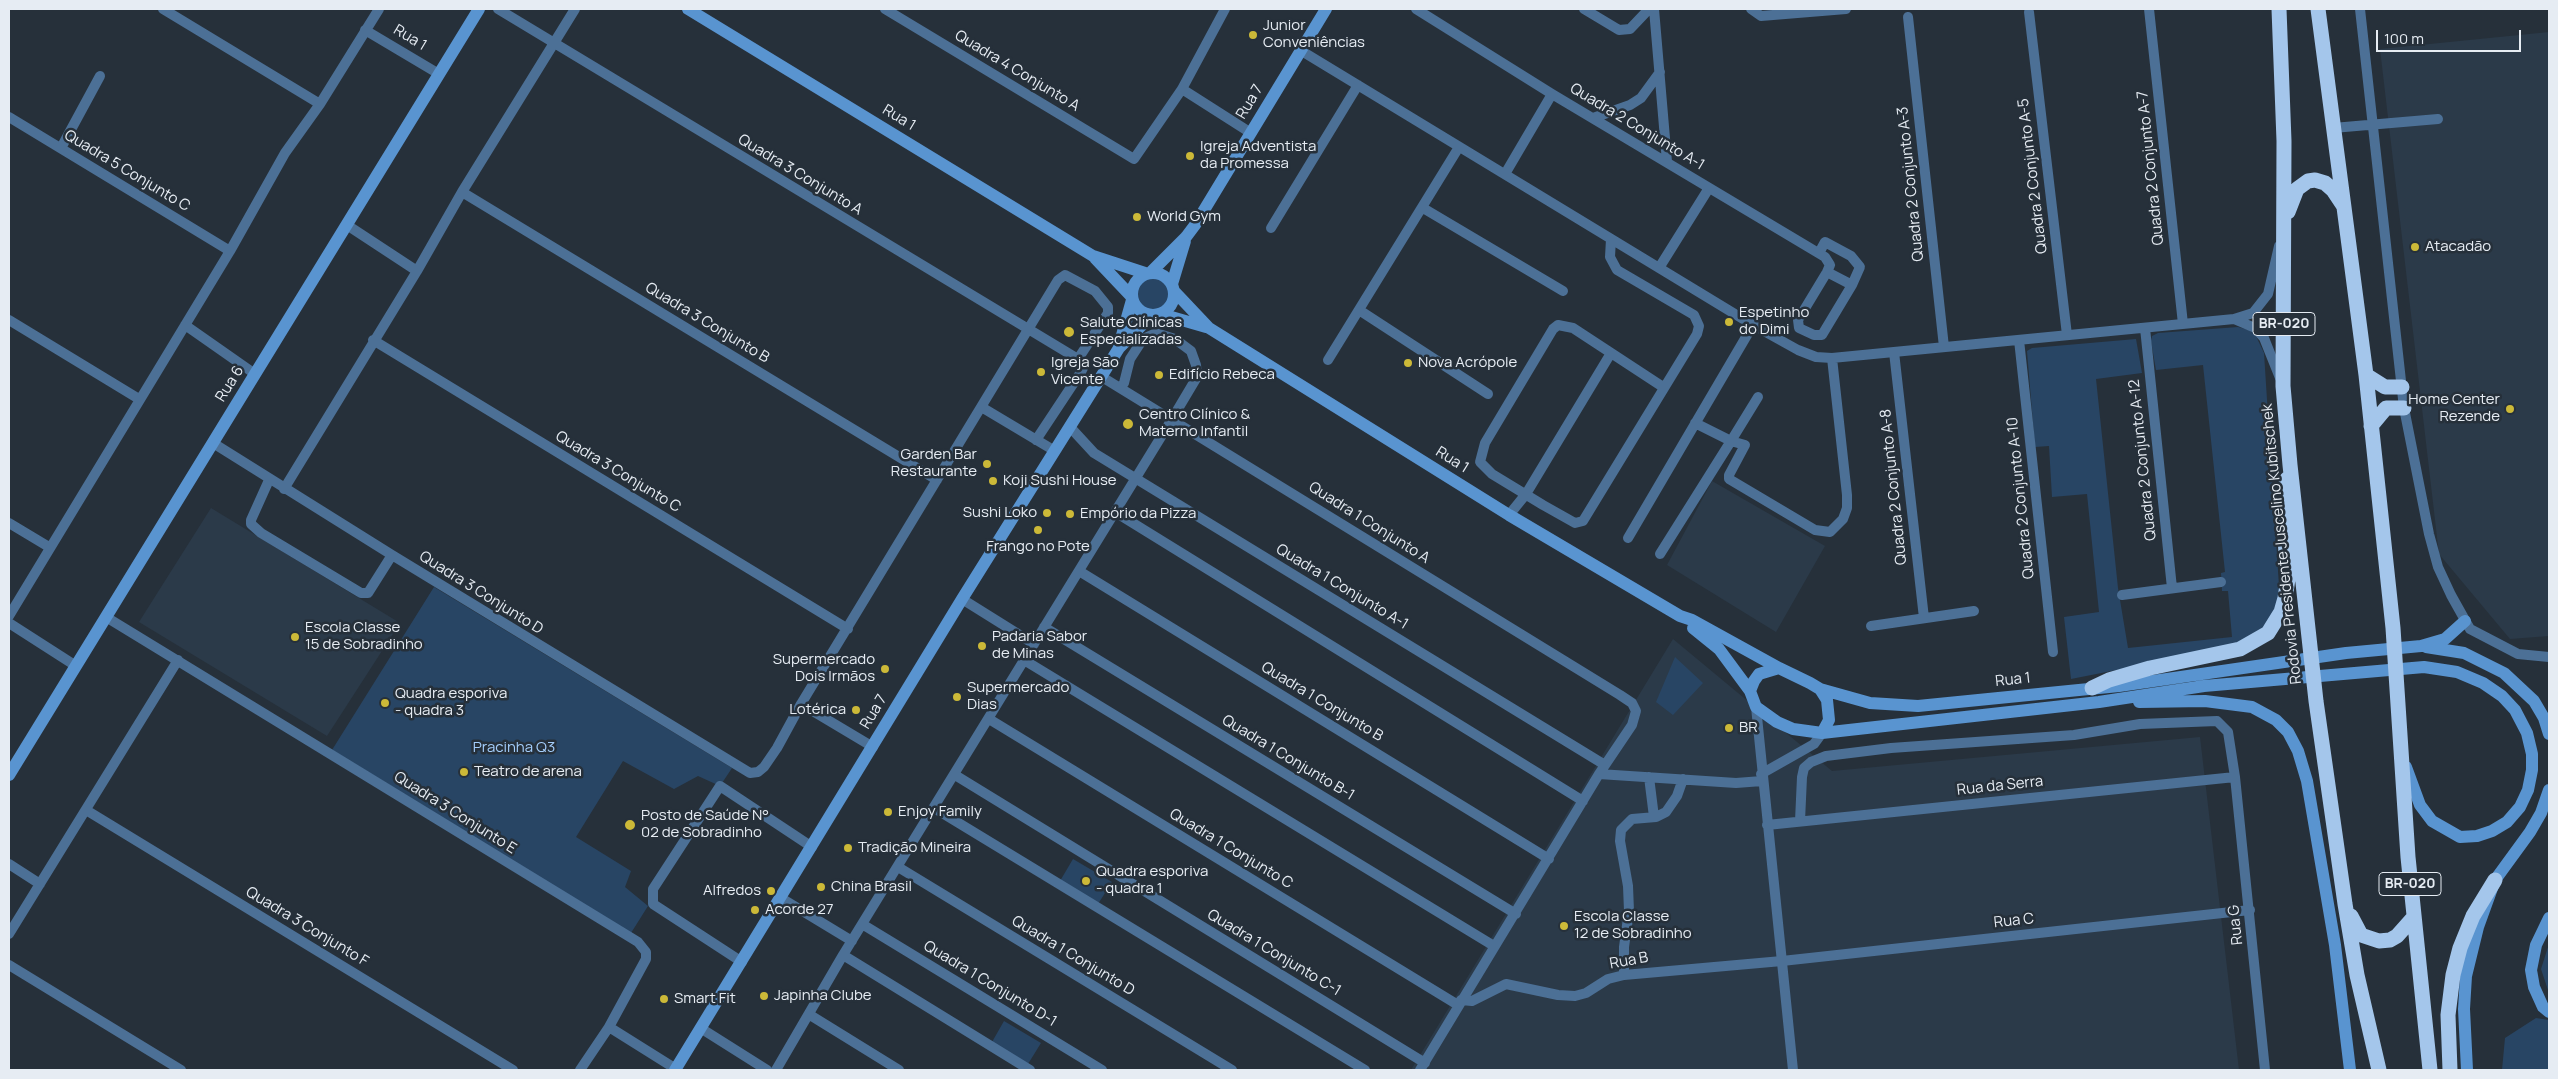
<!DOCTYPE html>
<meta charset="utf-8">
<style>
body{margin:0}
#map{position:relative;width:2558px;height:1079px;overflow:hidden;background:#26303a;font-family:Manrope,sans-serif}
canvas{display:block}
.frame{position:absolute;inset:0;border:10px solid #e6ecf3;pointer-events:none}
.scale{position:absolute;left:2376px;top:30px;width:145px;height:22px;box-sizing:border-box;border:2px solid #e6ecf3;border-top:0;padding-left:6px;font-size:15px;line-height:18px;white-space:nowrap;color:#e6ecf3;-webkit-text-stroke:4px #26303a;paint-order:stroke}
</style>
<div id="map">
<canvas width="2558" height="1079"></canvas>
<div class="frame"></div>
<div class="scale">100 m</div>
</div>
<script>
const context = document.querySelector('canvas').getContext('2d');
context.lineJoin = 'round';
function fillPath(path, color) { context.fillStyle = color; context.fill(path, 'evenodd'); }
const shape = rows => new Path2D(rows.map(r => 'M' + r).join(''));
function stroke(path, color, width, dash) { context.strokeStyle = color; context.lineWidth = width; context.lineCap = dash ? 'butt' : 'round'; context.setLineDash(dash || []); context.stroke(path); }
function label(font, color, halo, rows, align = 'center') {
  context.font = font + ' Manrope,sans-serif'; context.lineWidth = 5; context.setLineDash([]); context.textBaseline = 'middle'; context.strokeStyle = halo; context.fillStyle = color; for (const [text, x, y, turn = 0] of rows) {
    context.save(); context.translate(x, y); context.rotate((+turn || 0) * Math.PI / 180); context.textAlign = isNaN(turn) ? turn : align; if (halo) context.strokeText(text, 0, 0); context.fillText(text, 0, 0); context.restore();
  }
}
fillPath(shape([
 [2549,32,2549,636,2510,639,2439,554,2380,49],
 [1712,481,1825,546,1776,632,1667,565],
 [211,508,400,623,327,736,139,622],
 [1673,639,1832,771,2200,737,2239,1070,1411,1070]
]), '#2b3a49');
fillPath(shape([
 '1135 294a18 18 0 1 1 36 0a18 18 0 1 1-36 0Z',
 [2238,327,2249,330,2256,336,2264,353,2280,602,2265,629,2233,647,2071,679,2064,617,2099,612,2087,494,2052,497,2049,446,2035,447,2027,351,2032,348,2136,339,2142,373,2096,379,2118,588,2128,648,2232,637,2228,591,2222,591,2221,573,2225,572,2203,365,2156,370,2151,341,2152,336,2158,333],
 [434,587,732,768,720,786,698,776,674,789,623,761,576,837,631,871,625,887,648,906,631,933,332,750],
 [1675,657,1703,683,1673,715,1656,702],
 [1073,859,1112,882,1098,904,1060,881],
 [2549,944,2549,993,2541,969],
 [2536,1018,2549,1020,2549,1070,2502,1070,2505,1038],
 [1004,1021,1041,1043,1028,1064,992,1042]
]), '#284564');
stroke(shape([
 [163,9,320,104],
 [498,9,1078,359,1083,368,1081,372,1036,440],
 [885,9,1134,159,1182,89,1225,9],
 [1416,9,1552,94,1825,257,1830,265,1827,272,1798,320,1799,328,1814,335,1822,335,1852,285],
 [1584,9,1619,30,1630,29,1649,9],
 [1654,9,1667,162],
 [1751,9,1761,16,1846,9],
 [2149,9,2183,324],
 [2360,9,2404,408,2429,534,2438,567,2451,595,2470,629,2518,654,2549,657],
 [2029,12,2067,335],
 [1908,17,1944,347],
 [365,30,439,74],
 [1300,50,1753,325,1798,350,1816,357,1832,358,2234,319,2253,313,2268,294,2279,246],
 [1182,89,1251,133],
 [9,117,230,251],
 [1593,118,1630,105,1641,98,1660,72],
 [2333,128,2438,119],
 [61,148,100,76],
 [1505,174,1552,94],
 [462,192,937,480],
 [1423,208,1563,291],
 [347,225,417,271],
 [1271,228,1358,85],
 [1611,239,1610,257,1617,270,1694,315,1699,326,1697,334,1583,521,1575,523,1543,505,1492,474,1480,462,1485,443,1553,329,1558,325,1573,328,1663,387],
 [1819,253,1825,242,1851,256,1860,267,1852,285,1827,272],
 [1659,268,1709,188],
 [1359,310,1488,394],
 [2234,319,2255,328,2264,338,2280,378],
 [9,320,139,399],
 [185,325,255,374],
 [2145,328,2172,588],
 [373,340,848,629],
 [2019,340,2053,652],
 [1894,352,1924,618],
 [1328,360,1459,147],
 [1102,377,1620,695,1632,703,1636,711,1632,725,1599,774,1420,1070],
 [1758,397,1731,441,1745,445,1729,475,1729,479,1815,530,1830,532,1843,519,1847,508,1847,495,1832,358],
 [983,408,1055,451],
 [1070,427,1094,453,1605,765],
 [213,443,392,555,750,773,758,772,764,767,777,748,801,704,1058,280,1065,275,1095,291,1108,307,1108,313,1078,359],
 [269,480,251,520,251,524,261,533,361,593,368,593,392,555],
 [284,489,417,271,462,192,575,9],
 [1115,512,1583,801],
 [1509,515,1526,494,1611,353],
 [9,523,49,547],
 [1628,538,1753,325],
 [1660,554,1731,441,1695,423],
 [1079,571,1549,859],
 [2122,595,2221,582],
 [962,599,1034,644],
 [9,616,230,251,285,153,320,104,379,9],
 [106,617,638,942,646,952,646,959,609,1027,676,1069],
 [9,623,76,666],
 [1871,626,1974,611],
 [1044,627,1516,914],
 [1024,660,1494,946],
 [801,704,873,747],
 [1756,707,1793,1070],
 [989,719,1458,1005],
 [1599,774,1736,783,1762,781],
 [1761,774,1814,744,1822,733],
 [955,775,1425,1063],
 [1649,777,1654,817],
 [934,808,1365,1070],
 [86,810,513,1070],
 [1800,821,1802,777,1804,768,1811,762,1826,756,1891,748,2074,735,2140,724,2217,721,2228,732,2235,777,2265,1070],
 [1767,825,2235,777],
 [9,864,40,884],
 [898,867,1232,1070],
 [781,898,852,941],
 [862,924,1102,1070],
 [9,934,178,660],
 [843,955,1030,1070],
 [742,962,653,904,653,889,720,786,812,847],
 [9,965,181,1070],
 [1624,975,1624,947,1629,911,1628,886,1620,841,1621,830,1632,819,1656,817,1666,812,1677,796,1683,779],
 [1461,1000,1472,1001,1506,984,1558,995,1575,996,1586,993,1608,979,1624,975,1782,961,2250,910],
 [810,1015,899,1070],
 [702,1029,767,1070],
 [580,1070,609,1027],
 [776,1070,843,955,1172,419,1197,377,1196,365,1191,351,1175,339,1156,333,1143,339,1130,359,1124,383,1120,388]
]), '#4c7096', 10);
stroke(shape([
 [688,9,1093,256,1145,273],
 [1095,258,1131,296],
 [1151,272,1186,237,1195,225,1326,9],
 '1132 294a21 21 0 1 1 42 0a21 21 0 1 1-42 0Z',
 [1172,284,1185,241],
 [1174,291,1209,328,1509,515,1680,616,1692,620,1779,668],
 [1161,314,1206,327],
 [1119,346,1132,300],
 [1693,628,1719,649,1750,691],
 [2426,647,2464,653,2504,673,2534,701,2544,718,2549,734],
 [1779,668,1810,683,1820,689,1827,700,1829,720,1822,733,1793,729,1777,722,1756,707,1750,691,1754,681,1759,674,1779,668],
 [1820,689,1870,703,1918,706,2119,686,2346,653,2421,646,2445,639,2465,621],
 [2139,702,2205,701,2252,707,2276,720,2288,732,2298,751,2307,781,2335,945,2350,1070],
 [1822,733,2099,702,2204,686,2424,667,2457,672,2483,683,2502,696,2515,710,2527,733,2532,754,2532,770,2528,790,2520,807,2507,822,2492,831,2477,836,2460,837,2432,821,2420,805,2406,767],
 [9,775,479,9],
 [2549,918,2536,945,2531,970,2534,987,2543,1007,2549,1012],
 [675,1070,962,599,1119,348,1152,315],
 [2467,1070,2464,1009,2466,976,2478,927,2495,880,2530,832,2541,813,2549,790]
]), '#5994d0', 12);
stroke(shape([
 [2279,9,2284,141,2283,386,2290,465,2316,701,2345,904,2357,975,2379,1070],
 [2318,9,2366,375,2393,628,2408,857,2430,1070],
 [2288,212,2297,189,2308,181,2315,180,2325,183,2333,190,2343,205],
 [2366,375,2385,387,2402,387],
 [2371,426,2386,408,2404,408],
 [2092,688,2109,680,2150,668,2240,649,2268,633,2281,612,2285,598,2288,579,2282,500,2287,479],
 [2351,916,2361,935,2379,941,2390,940,2397,936,2413,918],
 [2450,1070,2448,1015,2453,975,2460,948,2473,916,2495,880]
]), '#a4c6eb', 15);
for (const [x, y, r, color] of [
 [1253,35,5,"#ccb938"],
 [1190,156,5,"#ccb938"],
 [1137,217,5,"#ccb938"],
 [2415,247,5,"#ccb938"],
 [1729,322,5,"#ccb938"],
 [1069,332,6,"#ccb938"],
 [1408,363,5,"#ccb938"],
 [1041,372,5,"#ccb938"],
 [1159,375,5,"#ccb938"],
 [2510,409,5,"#ccb938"],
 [1128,424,6,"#ccb938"],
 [987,464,5,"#ccb938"],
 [993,481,5,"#ccb938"],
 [1047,513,5,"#ccb938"],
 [1070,514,5,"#ccb938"],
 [1038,530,5,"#ccb938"],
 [295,637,5,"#ccb938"],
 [982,646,5,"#ccb938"],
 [885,669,5,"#ccb938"],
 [957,697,5,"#ccb938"],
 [385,703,5,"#ccb938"],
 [856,710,5,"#ccb938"],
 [1729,728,5,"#ccb938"],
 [464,772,5,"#ccb938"],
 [888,812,5,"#ccb938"],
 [630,825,6,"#ccb938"],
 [848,848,5,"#ccb938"],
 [1086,881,5,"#ccb938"],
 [821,887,5,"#ccb938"],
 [771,891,5,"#ccb938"],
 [755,910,5,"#ccb938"],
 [1564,926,5,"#ccb938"],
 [764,996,5,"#ccb938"],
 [664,999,5,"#ccb938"]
]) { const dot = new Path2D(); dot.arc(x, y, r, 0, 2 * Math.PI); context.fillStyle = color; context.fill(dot); stroke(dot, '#26303a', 2); }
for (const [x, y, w] of [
 [2284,324,62],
 [2410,884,62]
]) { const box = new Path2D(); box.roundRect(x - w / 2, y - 11.5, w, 23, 4); context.fillStyle = '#26303a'; context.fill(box); stroke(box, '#e6ecf3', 1); }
label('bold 14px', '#e6ecf3', null, [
 ["BR-020",2284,324],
 ["BR-020",2410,884]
]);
label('15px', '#e6ecf3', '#26303a', [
 ["Junior",1263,26],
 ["Conveniências",1263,43],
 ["Igreja Adventista",1200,147],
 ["da Promessa",1200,164],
 ["World Gym",1147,217],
 ["Atacadão",2425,247],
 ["Espetinho",1739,313],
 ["do Dimi",1739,330],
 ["Salute Clínicas",1080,323],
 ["Especializadas",1080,340],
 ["Igreja São",1051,363],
 ["Vicente",1051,380],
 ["Nova Acrópole",1418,363],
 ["Edifício Rebeca",1169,375],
 ["Home Center",2500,400,"right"],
 ["Rezende",2500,417,"right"],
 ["Centro Clínico &",1139,415],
 ["Materno Infantil",1139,432],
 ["Garden Bar",977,455,"right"],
 ["Restaurante",977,472,"right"],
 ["Koji Sushi House",1003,481],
 ["Sushi Loko",1037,513,"right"],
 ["Empório da Pizza",1080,514],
 ["Frango no Pote",1038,547,"center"],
 ["Escola Classe",305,628],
 ["15 de Sobradinho",305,645],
 ["Padaria Sabor",992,637],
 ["de Minas",992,654],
 ["Supermercado",875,660,"right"],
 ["Dois Irmãos",875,677,"right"],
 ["Supermercado",967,688],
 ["Dias",967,705],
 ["Quadra esporiva",395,694],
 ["- quadra 3",395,711],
 ["Lotérica",846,710,"right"],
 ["BR",1739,728],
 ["Teatro de arena",474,772],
 ["Enjoy Family",898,812],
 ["Posto de Saúde N°",641,816],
 ["02 de Sobradinho",641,833],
 ["Tradição Mineira",858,848],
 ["Quadra esporiva",1096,872],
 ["- quadra 1",1096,889],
 ["China Brasil",831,887],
 ["Alfredos",761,891,"right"],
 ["Acorde 27",765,910],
 ["Escola Classe",1574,917],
 ["12 de Sobradinho",1574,934],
 ["Japinha Clube",774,996],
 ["Smart Fit",674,999]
], 'left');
label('15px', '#e6ecf3', '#26303a', [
 ["Rua 1",410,38,31],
 ["Quadra 4 Conjunto A",1017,71,31],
 ["Rua 7",1250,102,-59],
 ["Rua 1",899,118,31],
 ["Quadra 2 Conjunto A-1",1637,127,31],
 ["Quadra 2 Conjunto A-7",2151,168,-96],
 ["Quadra 5 Conjunto C",127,171,31],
 ["Quadra 3 Conjunto A",800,175,31],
 ["Quadra 2 Conjunto A-5",2033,176,-97],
 ["Quadra 2 Conjunto A-3",1911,184,-96],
 ["Quadra 3 Conjunto B",707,323,31],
 ["Rua 6",230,384,-58],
 ["Rua 1",1452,460,32],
 ["Quadra 2 Conjunto A-12",2143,460,-96],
 ["Quadra 3 Conjunto C",618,472,31],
 ["Quadra 2 Conjunto A-8",1894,487,-96],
 ["Quadra 2 Conjunto A-10",2021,498,-96],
 ["Quadra 1 Conjunto A",1369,523,32],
 ["Rodovia Presidente Juscelino Kubitschek",2282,544,-96],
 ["Quadra 1 Conjunto A-1",1342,587,31],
 ["Quadra 3 Conjunto D",481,593,32],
 ["Rua 1",2013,680,-6],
 ["Quadra 1 Conjunto B",1322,702,31],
 ["Rua 7",874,712,-59],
 ["Quadra 1 Conjunto B-1",1288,758,31],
 ["Rua da Serra",2000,786,-6],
 ["Quadra 3 Conjunto E",455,813,32],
 ["Quadra 1 Conjunto C",1231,849,31],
 ["Rua C",2014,921,-6],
 ["Rua G",2236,925,-96],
 ["Quadra 3 Conjunto F",307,927,31],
 ["Quadra 1 Conjunto C-1",1274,953,31],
 ["Quadra 1 Conjunto D",1073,956,31],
 ["Rua B",1629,961,-10],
 ["Quadra 1 Conjunto D-1",990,984,31]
]);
label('15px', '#a4cefc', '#26303a', [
 ["Pracinha Q3",514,748]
]);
</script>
